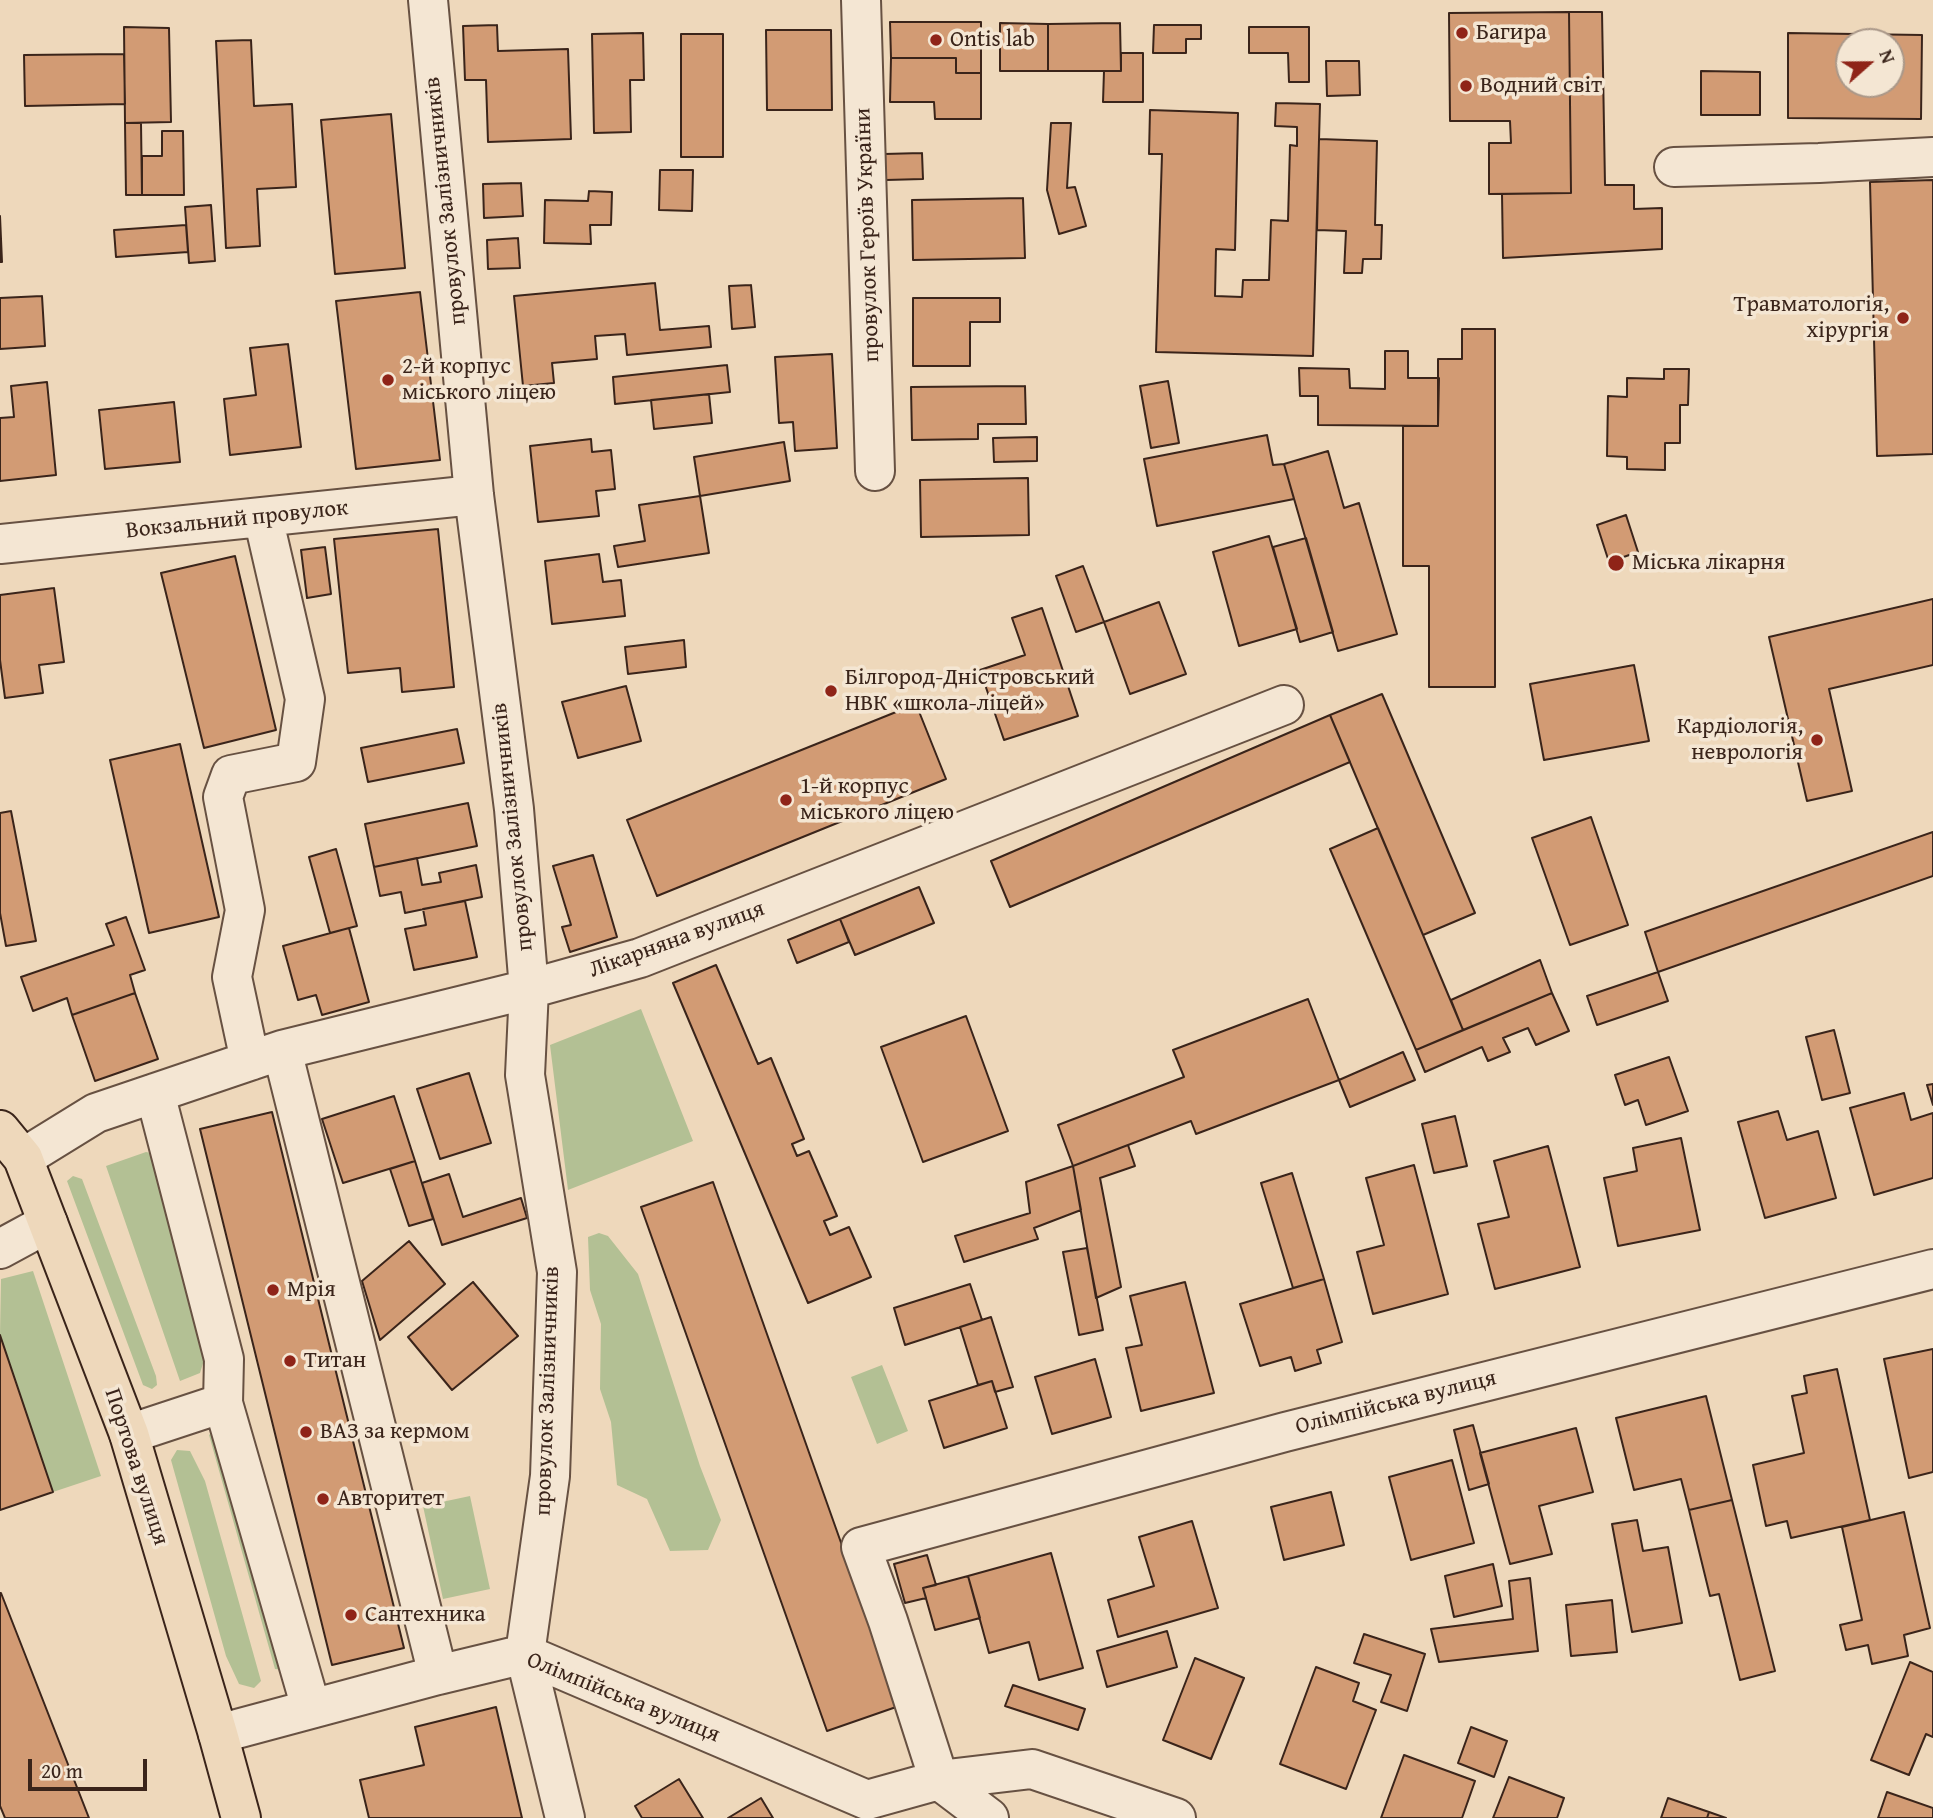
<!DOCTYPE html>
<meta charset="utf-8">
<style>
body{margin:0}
#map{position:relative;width:1933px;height:1818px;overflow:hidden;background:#eed8bb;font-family:"Gentium Book Plus",serif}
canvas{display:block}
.north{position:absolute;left:1835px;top:28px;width:70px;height:70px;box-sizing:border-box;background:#f4e6d3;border:2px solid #aa9889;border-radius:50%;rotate:69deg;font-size:19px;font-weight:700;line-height:28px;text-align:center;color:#3a241a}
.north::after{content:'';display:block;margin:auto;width:24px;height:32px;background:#8f2418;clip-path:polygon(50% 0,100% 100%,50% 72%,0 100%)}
.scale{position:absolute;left:28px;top:1759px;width:119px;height:32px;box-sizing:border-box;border:4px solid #3a241a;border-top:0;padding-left:9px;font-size:21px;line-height:24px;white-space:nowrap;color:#3a241a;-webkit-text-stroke:5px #f4e6d3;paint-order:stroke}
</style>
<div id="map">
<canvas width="1933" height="1818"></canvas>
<div class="north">N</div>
<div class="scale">20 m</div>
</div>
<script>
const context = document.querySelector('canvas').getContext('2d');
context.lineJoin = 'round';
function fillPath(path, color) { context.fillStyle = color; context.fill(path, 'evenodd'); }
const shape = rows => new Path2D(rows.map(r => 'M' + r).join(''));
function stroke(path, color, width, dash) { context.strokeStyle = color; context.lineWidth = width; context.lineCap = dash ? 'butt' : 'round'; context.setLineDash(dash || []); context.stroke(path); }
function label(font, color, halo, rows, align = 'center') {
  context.font = font + ' "Gentium Book Plus",serif'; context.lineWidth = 7; context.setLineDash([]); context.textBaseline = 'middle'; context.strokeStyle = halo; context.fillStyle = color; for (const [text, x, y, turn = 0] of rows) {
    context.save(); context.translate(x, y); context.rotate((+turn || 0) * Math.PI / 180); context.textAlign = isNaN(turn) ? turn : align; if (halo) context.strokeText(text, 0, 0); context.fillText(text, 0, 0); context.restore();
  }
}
fillPath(shape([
 [641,1009,693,1141,568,1190,550,1045],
 [146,1152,156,1154,205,1357,200,1373,180,1381,106,1166],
 [73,1176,82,1179,156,1376,157,1385,152,1389,143,1385,67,1181],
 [599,1233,608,1236,638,1274,700,1466,721,1520,708,1550,670,1551,647,1499,617,1485,611,1422,600,1389,601,1324,590,1290,588,1237],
 [33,1271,101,1476,53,1492,0,1335,1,1279],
 [882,1365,908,1431,877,1444,851,1377],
 [216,1429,285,1670,275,1669,209,1435],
 [177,1450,190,1451,205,1481,261,1681,254,1688,239,1684,226,1656,171,1460],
 [470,1496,490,1589,443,1599,423,1506]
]), '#b3c094');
const building = shape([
 [1569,12,1571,193,1489,194,1489,143,1511,143,1510,121,1450,121,1449,13,1569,12],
 [1569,12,1602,12,1605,185,1634,185,1634,209,1662,208,1662,249,1503,258,1502,194,1571,193,1569,12],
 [890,22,981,22,981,73,956,73,956,58,891,58,890,22],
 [1000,23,1048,24,1048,71,1000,71,1000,23],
 [1120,23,1121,71,1048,71,1048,24,1120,23],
 [497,25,498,51,568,49,571,139,488,142,486,80,465,80,463,26,497,25],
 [1154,25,1201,25,1201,39,1186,39,1186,53,1153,53,1154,25],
 [124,27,169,28,171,122,125,123,124,27],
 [1249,27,1309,27,1309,82,1289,82,1288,53,1249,53,1249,27],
 [766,30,831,30,832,110,767,110,766,30],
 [643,33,644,80,630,80,631,132,594,133,592,34,643,33],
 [1788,33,1922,35,1921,119,1788,118,1788,33],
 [1849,42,1891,42,1891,84,1849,84,1849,42],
 [681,34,723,34,723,157,681,157,681,34],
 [251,40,254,106,292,104,296,187,257,189,260,246,226,248,216,41,251,40],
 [1121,53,1143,53,1143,102,1103,102,1104,71,1121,71,1121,53],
 [124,54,125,104,25,106,24,55,124,54],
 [891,58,956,58,956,73,981,73,981,119,935,119,934,102,890,102,891,58],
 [1326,61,1359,61,1360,95,1327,96,1326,61],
 [1701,71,1760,72,1760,115,1701,115,1701,71],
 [1276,103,1320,104,1313,356,1156,352,1162,154,1149,154,1150,110,1238,113,1235,250,1216,249,1215,296,1242,297,1243,280,1269,280,1271,220,1288,221,1290,145,1297,146,1297,127,1275,126,1276,103],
 [391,114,405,268,335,274,321,120,391,114],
 [125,123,141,123,142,195,126,195,125,123],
 [1051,123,1071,123,1067,188,1075,187,1086,226,1059,234,1047,190,1051,123],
 [162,131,183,131,184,195,142,195,142,156,162,156,162,131],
 [1319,139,1377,141,1375,225,1382,225,1381,259,1363,259,1362,273,1344,273,1346,231,1317,230,1319,139],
 [922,153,923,179,886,180,884,154,922,153],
 [660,170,693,170,692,211,659,210,660,170],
 [1933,180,1933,454,1877,456,1870,182,1933,180],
 [521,183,523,216,484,218,483,184,521,183],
 [589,191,612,192,611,225,590,225,591,244,544,243,545,200,588,201,589,191],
 [1023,198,1025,258,913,260,912,200,1023,198],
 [211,205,215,261,189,263,185,207,211,205],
 [0,216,2,262,0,262,0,216],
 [186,225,188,252,116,257,114,230,186,225],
 [518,238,520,268,488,269,487,240,518,238],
 [655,283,660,330,709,326,711,347,627,355,625,334,595,336,597,359,552,363,554,383,523,386,514,296,655,283],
 [751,285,755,327,732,329,729,286,751,285],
 [420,292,440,460,356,469,336,301,420,292],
 [42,296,45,346,0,349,0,298,42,296],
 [913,298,1000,298,1000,322,970,322,970,366,913,366,913,298],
 [1462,329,1495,329,1495,687,1429,687,1429,566,1403,566,1403,426,1438,426,1438,359,1462,359,1462,329],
 [288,344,301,447,230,455,224,399,256,395,250,348,288,344],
 [1385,351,1408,351,1408,378,1439,378,1438,426,1318,425,1318,396,1300,396,1299,368,1349,369,1350,388,1385,389,1385,351],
 [832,354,837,448,795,451,793,422,779,423,775,357,832,354],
 [727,365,730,392,615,404,613,377,727,365],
 [1664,369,1689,369,1688,405,1680,405,1680,443,1665,443,1665,470,1627,469,1627,457,1607,456,1608,396,1627,397,1627,378,1664,379,1664,369],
 [1168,381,1179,443,1151,448,1140,386,1168,381],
 [47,382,56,475,0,481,0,418,14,417,11,386,47,382],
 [1025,386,1026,424,978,424,978,439,912,440,911,387,1025,386],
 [709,394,712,423,654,429,651,400,709,394],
 [174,402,180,462,105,469,99,410,174,402],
 [1267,435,1273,465,1284,464,1294,499,1157,526,1144,459,1267,435],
 [1037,437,1037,461,994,462,993,438,1037,437],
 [591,439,592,452,611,450,615,489,596,491,599,516,538,522,530,446,591,439],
 [784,442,790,481,700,496,694,457,784,442],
 [1328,451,1344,508,1359,503,1397,634,1338,651,1284,464,1328,451],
 [1028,478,1029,535,921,537,920,480,1028,478],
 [700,496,709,553,618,567,614,546,645,541,639,505,700,496],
 [1626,515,1638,552,1609,562,1597,525,1626,515],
 [438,529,454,687,402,692,400,668,348,673,334,539,438,529],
 [1269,536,1297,629,1239,646,1213,552,1269,536],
 [1306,538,1333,632,1300,642,1273,547,1306,538],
 [325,547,331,594,307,598,301,550,325,547],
 [599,554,603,582,621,580,625,616,552,624,545,561,599,554],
 [235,556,276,730,204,748,161,573,235,556],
 [1083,566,1104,622,1076,632,1056,576,1083,566],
 [54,588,64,662,39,665,43,693,5,698,0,660,0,595,54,588],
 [1933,599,1933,665,1829,689,1852,791,1807,801,1769,637,1933,599],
 [1159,602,1186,674,1130,694,1104,622,1159,602],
 [1042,608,1078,716,1004,740,980,670,1025,655,1012,618,1042,608],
 [684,640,686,667,628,674,625,647,684,640],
 [1634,665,1649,741,1544,760,1530,684,1634,665],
 [626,686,641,741,578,758,562,702,626,686],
 [1382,694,1475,913,1423,935,1330,715,1382,694],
 [916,704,946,779,657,896,627,820,916,704],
 [1330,715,1350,762,1010,907,991,861,1330,715],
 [457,729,464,763,368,782,361,748,457,729],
 [180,744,219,917,149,933,110,760,180,744],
 [468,803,477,846,374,867,365,824,468,803],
 [11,811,36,941,6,946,0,913,0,813,11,811],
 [1591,817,1628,925,1570,945,1532,838,1591,817],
 [1378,828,1463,1030,1416,1050,1330,849,1378,828],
 [1933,832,1933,876,1658,972,1645,932,1933,832],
 [336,849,357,926,330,933,309,857,336,849],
 [593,855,617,937,570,952,562,927,571,925,553,866,593,855],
 [417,858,422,885,441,882,439,873,476,865,482,897,405,913,401,892,380,896,374,867,417,858],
 [919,887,934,923,855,955,840,919,919,887],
 [465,901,477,957,414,970,405,929,426,925,423,909,465,901],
 [126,917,145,970,130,975,135,993,72,1015,67,998,33,1011,21,977,114,945,106,924,126,917],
 [840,919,849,942,797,963,788,940,840,919],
 [349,928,369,1002,322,1015,316,995,298,1000,283,946,349,928],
 [1540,960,1552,993,1463,1030,1451,1000,1540,960],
 [716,965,758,1064,771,1058,804,1139,792,1144,797,1156,809,1151,837,1216,824,1221,830,1235,849,1227,871,1277,808,1303,673,983,716,965],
 [1658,972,1668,1001,1597,1025,1587,996,1658,972],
 [135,993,158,1059,95,1081,72,1015,135,993],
 [1552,993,1569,1031,1536,1045,1528,1028,1503,1038,1510,1052,1488,1061,1482,1047,1425,1072,1416,1050,1552,993],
 [1308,999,1339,1080,1196,1134,1191,1121,1073,1166,1058,1125,1184,1077,1173,1050,1308,999],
 [966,1016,1008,1131,923,1162,881,1047,966,1016],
 [1834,1030,1850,1093,1822,1100,1806,1037,1834,1030],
 [1403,1052,1415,1080,1350,1107,1339,1080,1403,1052],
 [1669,1057,1688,1111,1646,1125,1638,1100,1625,1105,1615,1075,1669,1057],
 [469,1073,491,1143,440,1159,417,1089,469,1073],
 [1933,1084,1933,1105,1927,1085,1933,1084],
 [1904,1093,1911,1120,1933,1113,1933,1178,1874,1195,1850,1108,1904,1093],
 [394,1096,415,1161,343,1183,322,1119,394,1096],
 [1778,1111,1787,1140,1818,1131,1836,1198,1765,1218,1738,1122,1778,1111],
 [272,1112,404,1648,332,1665,200,1129,272,1112],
 [1455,1116,1467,1166,1434,1173,1422,1124,1455,1116],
 [1681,1138,1700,1230,1618,1246,1604,1178,1637,1171,1633,1148,1681,1138],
 [1128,1145,1135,1166,1100,1178,1121,1287,1096,1298,1073,1166,1128,1145],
 [1548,1146,1580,1267,1495,1289,1478,1224,1509,1217,1494,1161,1548,1146],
 [415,1161,433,1219,409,1226,390,1169,415,1161],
 [1414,1165,1448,1294,1373,1314,1357,1252,1384,1245,1366,1178,1414,1165],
 [1073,1166,1081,1210,1034,1228,1038,1239,964,1262,955,1236,1030,1213,1026,1182,1073,1166],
 [1292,1173,1324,1279,1293,1288,1261,1183,1292,1173],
 [449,1174,463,1217,521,1198,527,1218,442,1245,422,1183,449,1174],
 [713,1182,899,1706,827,1731,641,1207,713,1182],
 [409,1241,445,1284,380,1340,362,1281,409,1241],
 [1087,1248,1103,1330,1079,1335,1063,1252,1087,1248],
 [1324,1279,1342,1342,1317,1350,1321,1363,1295,1371,1291,1357,1260,1366,1240,1304,1324,1279],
 [473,1282,518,1336,452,1390,408,1337,473,1282],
 [1185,1282,1214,1393,1141,1411,1126,1348,1142,1345,1130,1296,1185,1282],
 [970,1284,982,1320,905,1345,894,1308,970,1284],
 [991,1317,1013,1387,995,1392,992,1381,978,1385,960,1327,991,1317],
 [0,1335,53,1492,0,1510,0,1335],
 [1933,1349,1933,1472,1909,1478,1884,1359,1933,1349],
 [1095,1359,1111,1417,1052,1434,1035,1377,1095,1359],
 [1837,1369,1870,1520,1791,1538,1787,1521,1766,1526,1753,1465,1804,1453,1792,1396,1807,1393,1804,1376,1837,1369],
 [992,1381,1007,1428,944,1448,929,1401,992,1381],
 [1706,1396,1732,1500,1689,1510,1681,1479,1634,1490,1616,1418,1706,1396],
 [1473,1425,1489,1484,1469,1490,1454,1430,1473,1425],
 [1576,1428,1593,1492,1539,1506,1552,1554,1510,1564,1480,1453,1576,1428],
 [1452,1460,1474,1543,1411,1560,1389,1477,1452,1460],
 [1331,1492,1344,1545,1284,1560,1271,1507,1331,1492],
 [1732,1500,1775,1671,1740,1680,1719,1594,1710,1596,1689,1510,1732,1500],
 [1904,1512,1930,1628,1904,1635,1908,1656,1872,1664,1868,1645,1846,1650,1840,1625,1862,1620,1842,1527,1904,1512],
 [1637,1520,1643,1551,1668,1547,1682,1623,1632,1632,1612,1524,1637,1520],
 [1192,1521,1218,1608,1118,1637,1108,1600,1154,1586,1139,1537,1192,1521],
 [1051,1553,1083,1668,1039,1680,1029,1642,989,1653,968,1576,1051,1553],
 [927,1555,936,1585,923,1588,926,1598,905,1603,894,1564,927,1555],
 [1493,1564,1502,1606,1454,1617,1445,1576,1493,1564],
 [968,1576,980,1618,935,1630,923,1588,968,1576],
 [1530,1578,1538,1651,1439,1662,1431,1629,1513,1619,1509,1581,1530,1578],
 [0,1593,1,1593,89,1818,5,1818,0,1806,0,1593],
 [1612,1600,1617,1652,1571,1656,1566,1605,1612,1600],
 [1167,1631,1177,1667,1107,1687,1097,1651,1167,1631],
 [1364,1634,1425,1654,1407,1711,1381,1702,1391,1675,1354,1663,1364,1634],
 [1195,1658,1244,1678,1211,1759,1163,1740,1195,1658],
 [1910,1662,1933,1672,1933,1737,1926,1734,1909,1775,1871,1760,1910,1662],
 [1316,1667,1359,1683,1353,1701,1376,1710,1346,1789,1280,1764,1316,1667],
 [1013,1685,1085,1709,1078,1730,1005,1706,1013,1685],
 [496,1707,522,1818,369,1818,360,1780,424,1765,415,1727,496,1707],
 [1471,1727,1507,1741,1494,1777,1458,1763,1471,1727],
 [1404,1755,1475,1781,1462,1818,1381,1818,1404,1755],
 [1509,1777,1564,1798,1557,1818,1493,1818,1509,1777],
 [679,1779,703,1818,642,1818,635,1806,679,1779],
 [1887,1792,1933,1808,1933,1818,1878,1818,1887,1792],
 [761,1798,773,1818,728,1818,761,1798],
 [1668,1798,1709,1812,1707,1818,1661,1818,1668,1798],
 [1709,1812,1726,1818,1707,1818,1709,1812]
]);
fillPath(building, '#d29b74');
stroke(building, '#3a241a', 2);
const minor = shape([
 [428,0,474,495,514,809,529,989,525,1075,557,1272,550,1476,525,1654,565,1818],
 [861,0,875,471],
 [1674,167,1819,163,1933,157],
 [0,544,474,495],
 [282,1050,438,1675],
 [250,1061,232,977,245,910,223,797,231,775,296,762,305,699,263,517],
 [155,1093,224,1359,223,1403,311,1708],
 [23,1158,96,1113,282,1050,529,989,640,958,1284,705],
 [0,1249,48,1223],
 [129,1434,223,1403],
 [218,1734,438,1675,525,1654,867,1800,939,1780,1032,1769,1176,1818],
 [939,1780,888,1621,861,1547,1285,1432,1933,1269],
 [939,1780,989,1818]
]);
const major = shape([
 [0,1130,23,1158,129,1434,218,1734,241,1818]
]);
stroke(minor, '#675142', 42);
stroke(major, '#3a241a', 42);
stroke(minor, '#f4e6d3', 38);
stroke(major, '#eed8bb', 38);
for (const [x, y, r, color] of [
 [1462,33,7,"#8f2418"],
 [936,40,7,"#8f2418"],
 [1466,86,7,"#8f2418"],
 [1903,318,7,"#8f2418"],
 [388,380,7,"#8f2418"],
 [1616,563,9,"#8f2418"],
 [831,691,7,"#8f2418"],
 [1817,740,7,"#8f2418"],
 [786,800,7,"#8f2418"],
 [273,1290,7,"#8f2418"],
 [290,1361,7,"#8f2418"],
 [306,1432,7,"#8f2418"],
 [323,1499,7,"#8f2418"],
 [351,1615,7,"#8f2418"]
]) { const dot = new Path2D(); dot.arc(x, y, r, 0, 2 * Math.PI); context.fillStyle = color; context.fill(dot); stroke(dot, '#f4e6d3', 2.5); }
label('23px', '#3a241a', '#f4e6d3', [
 ["Багира",1476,33],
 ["Ontis lab",950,40],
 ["Водний світ",1480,86],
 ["Травматологія,",1889,305,"right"],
 ["хірургія",1889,331,"right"],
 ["2-й корпус",402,367],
 ["міського ліцею",402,393],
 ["Міська лікарня",1632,563],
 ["Білгород-Дністровський",845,678],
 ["НВК «школа-ліцей»",845,704],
 ["Кардіологія,",1803,727,"right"],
 ["неврологія",1803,753,"right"],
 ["1-й корпус",800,787],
 ["міського ліцею",800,813],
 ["Мрія",287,1290],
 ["Титан",304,1361],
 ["ВАЗ за кермом",320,1432],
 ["Авторитет",337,1499],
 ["Сантехника",365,1615]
], 'left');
label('23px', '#3a241a', '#f4e6d3', [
 ["провулок Залізничників",446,201,-96],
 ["провулок Героїв України",868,235,-92],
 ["Вокзальний провулок",237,520,-6],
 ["провулок Залізничників",513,827,-96],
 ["Лікарняна вулиця",677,940,-20],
 ["провулок Залізничників",548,1391,-88],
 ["Олімпійська вулиця",1396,1403,-14],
 ["Портова вулиця",136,1467,72],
 ["Олімпійська вулиця",623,1698,22]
]);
</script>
